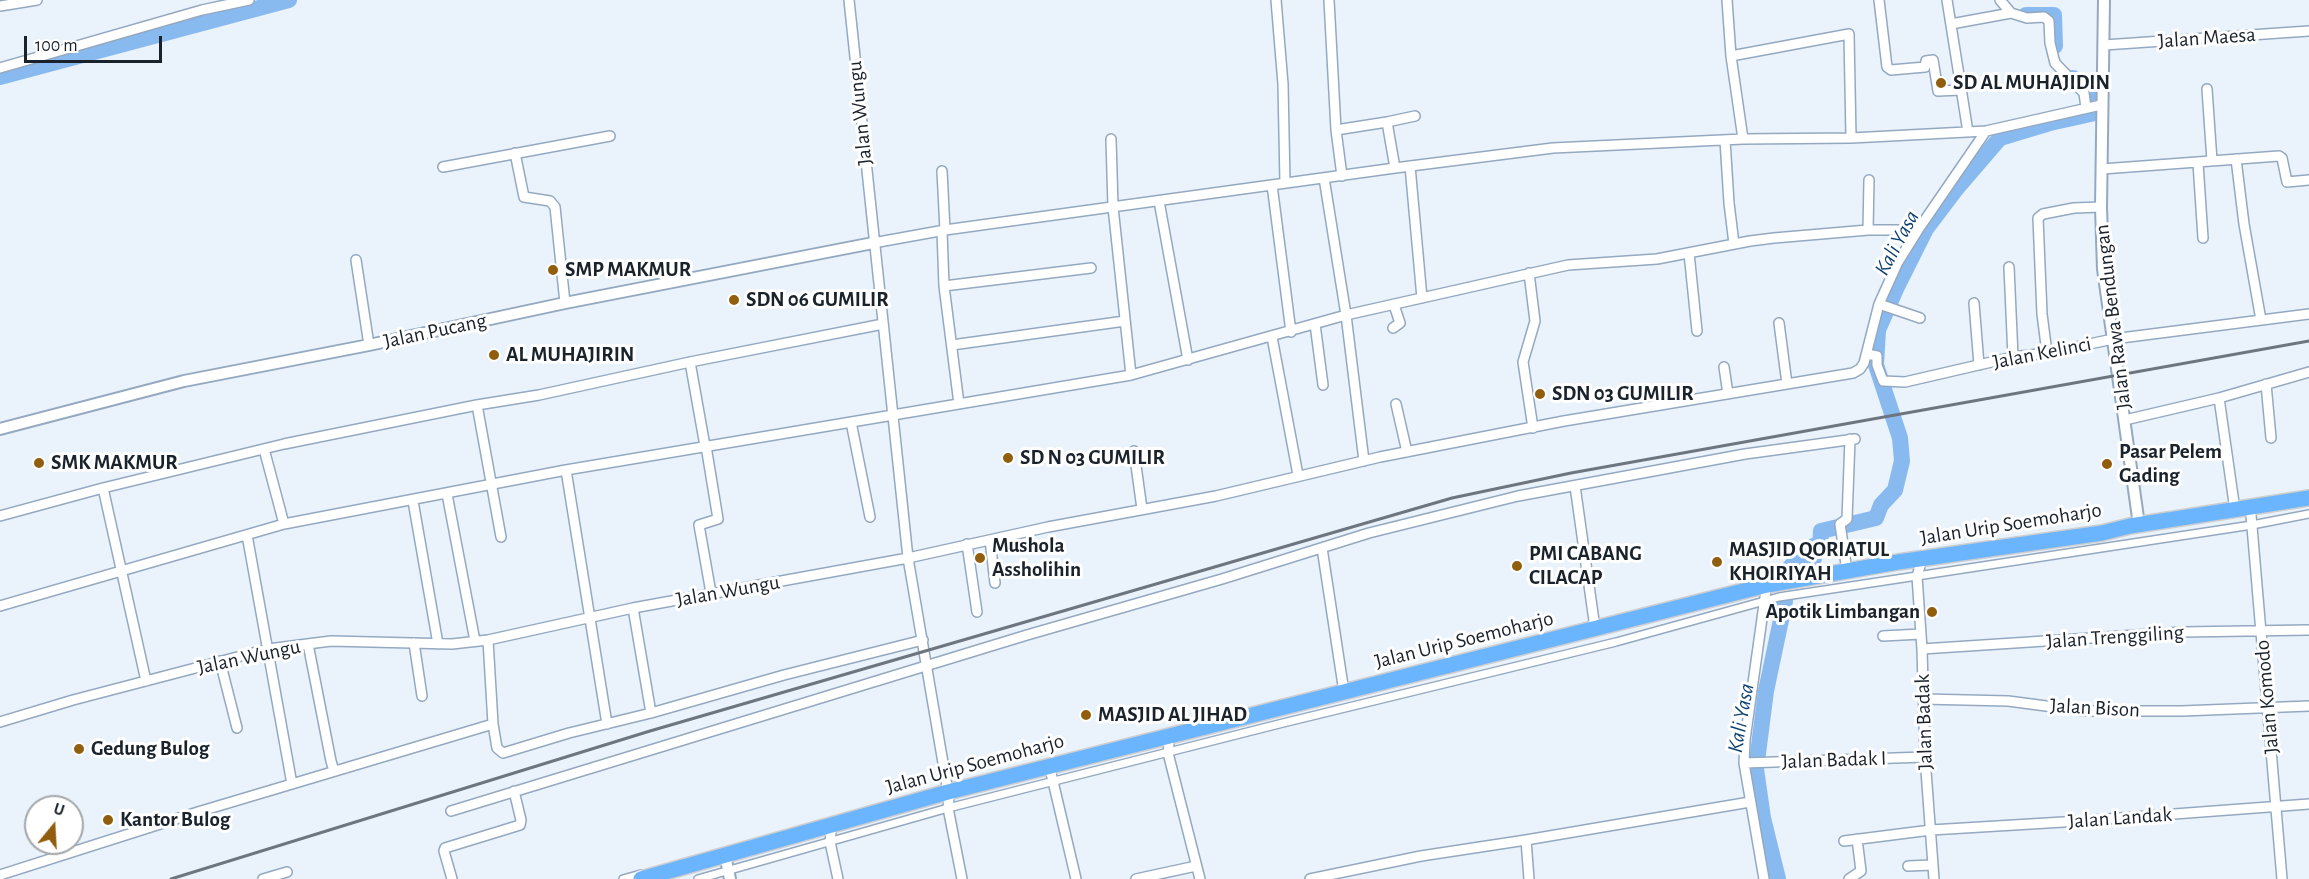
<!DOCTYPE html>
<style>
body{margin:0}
#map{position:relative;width:2309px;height:879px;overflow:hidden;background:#eaf2fc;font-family:"Alegreya Sans",sans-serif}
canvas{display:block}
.north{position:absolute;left:24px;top:795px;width:60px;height:60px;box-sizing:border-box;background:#fff;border:2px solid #a3a7aa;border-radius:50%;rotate:18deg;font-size:16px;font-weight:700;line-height:24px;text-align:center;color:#1a222b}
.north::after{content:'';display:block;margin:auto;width:21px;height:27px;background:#915e0e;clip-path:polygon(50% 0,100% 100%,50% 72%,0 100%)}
.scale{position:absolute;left:24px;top:36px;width:138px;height:27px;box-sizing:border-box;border:3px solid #1a222b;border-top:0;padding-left:8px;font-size:18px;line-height:21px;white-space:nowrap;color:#1a222b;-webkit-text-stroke:4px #fff;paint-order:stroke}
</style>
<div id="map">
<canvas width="2309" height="879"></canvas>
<div class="north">U</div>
<div class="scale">100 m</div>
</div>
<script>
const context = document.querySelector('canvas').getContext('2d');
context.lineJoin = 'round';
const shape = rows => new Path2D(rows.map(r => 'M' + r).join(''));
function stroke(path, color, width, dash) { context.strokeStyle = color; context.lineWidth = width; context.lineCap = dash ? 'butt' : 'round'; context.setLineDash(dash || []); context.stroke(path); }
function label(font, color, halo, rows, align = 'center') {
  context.font = font + ' "Alegreya Sans",sans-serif'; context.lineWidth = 6; context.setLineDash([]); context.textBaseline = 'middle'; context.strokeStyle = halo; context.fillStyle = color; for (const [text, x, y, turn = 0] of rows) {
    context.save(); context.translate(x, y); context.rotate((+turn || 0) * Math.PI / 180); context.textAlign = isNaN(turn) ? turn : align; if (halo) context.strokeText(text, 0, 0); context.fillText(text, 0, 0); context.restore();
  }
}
stroke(shape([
 [2026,15,2054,15,2055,46],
 [0,77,289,0],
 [1785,573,1792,565,1814,558,1813,546,1820,545,1821,531,1876,518,1881,505,1895,490,1902,461,1900,438,1876,365,1878,330,1896,289,1926,229,1957,188,2000,138,2050,123,2095,113,2092,93,2084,89,2073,78],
 [1778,879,1763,818,1756,769,1766,691,1785,601]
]), '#89baef', 16);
const pedestrian = shape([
 [623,879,641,874],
 [698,879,948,808,1283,723,1616,642,1779,597,2252,525,2309,514]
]);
const minor = shape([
 [849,0,908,558,948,792],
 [1276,0,1283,84,1285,183],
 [1329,0,1336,130,1387,122,1415,116],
 [1727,0,1731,56,1743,139],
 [1879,0,1887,67,1891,70,1925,67,1926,61,1933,60,1938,91,1961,90],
 [1947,0,1968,132],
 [2000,0,2011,13,2027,18,2044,17,2049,21,2050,43,2055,63,2084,93,2086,108],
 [0,6,37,0],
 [1951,24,2011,13],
 [2104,45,2309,31],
 [1731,56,1849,34,1851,138],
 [0,68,202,10,249,0],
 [2207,89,2212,161],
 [1387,122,1395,168],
 [1336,130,1342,176],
 [1111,139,1113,207,1131,375,1346,315,1568,265,1657,259,1750,241,1774,238,1868,230,1918,230],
 [1725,140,1729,203,1734,244],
 [515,153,524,197,550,201,555,207,565,303],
 [2236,159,2244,224,2261,320],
 [2198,163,2203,238],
 [1410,166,1422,298],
 [443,167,610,136],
 [2102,169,2279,156,2282,158,2287,182,2309,180],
 [942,171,945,230],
 [1324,178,1346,315,1364,461],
 [1272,185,1291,332],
 [1159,201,1188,360],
 [1868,230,1869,180],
 [942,231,944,286,959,404],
 [873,243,945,230,1395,168,1553,148,1743,139,1851,138,1986,131,2101,105],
 [1689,253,1697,331],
 [356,260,369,345],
 [2009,267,2013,357],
 [1529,273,1535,321,1523,362,1533,428],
 [944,286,1091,268],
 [1974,303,1979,365],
 [1879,304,1920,318],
 [1779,323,1787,384],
 [1315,324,1323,385],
 [1393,328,1400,323,1394,305],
 [1272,337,1298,475],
 [952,345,1125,321],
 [2047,353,2042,314,2038,218,2043,214,2074,208,2101,207],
 [1867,354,1877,356,1877,365,1883,381,1905,382,2013,357,2047,353,2113,339,2309,314],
 [690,362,705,446],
 [1724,367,1728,394],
 [2266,384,2271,438],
 [2219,398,2235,510],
 [1396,404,1407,452],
 [477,405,501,537],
 [2125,420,2219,398,2309,372],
 [851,422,870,517],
 [706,446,718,519,699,525,711,593],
 [264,449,284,524],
 [1134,451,1142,509],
 [566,470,607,724],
 [1575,486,1595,628],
 [103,488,146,681],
 [447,494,475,641],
 [413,501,438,644],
 [2251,515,2282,879],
 [0,516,103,488,284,444,477,405,539,395,690,362,883,324],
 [247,535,292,784],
 [990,540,995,583],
 [967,544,977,612],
 [1322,548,1344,692],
 [1920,566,1917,576,1922,649,1925,757,1934,879],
 [1847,571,1840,524,1847,519,1850,439],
 [0,606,284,524,566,470,1131,375],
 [633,608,651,713],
 [1883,636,1921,634],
 [488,640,493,724,497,748,503,753,569,733,651,713,784,675,923,640],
 [414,643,422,696],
 [308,644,331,761,334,771],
 [1922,649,2183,632,2309,630],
 [220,661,237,728],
 [1923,699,2008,701,2084,711,2182,711,2309,706],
 [0,722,73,700,268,649,331,641,452,644,488,640,633,608,908,558,1048,527,1216,496,1380,457,1564,421,1853,373,1860,369,1864,363,1879,304,1898,262,1918,230,1986,131],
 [1169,744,1168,753,1200,879],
 [1744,763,1925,757],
 [1051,773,1076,879],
 [949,798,948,808,962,879],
 [451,811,1027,635,1222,579,1369,533,1518,496,1745,454,1855,439],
 [831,832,830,842,838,879],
 [1526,840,1529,879],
 [1844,841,1931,830,2080,821,2309,804],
 [1908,866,1933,865],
 [0,875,198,812,493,724],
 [263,879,287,872],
 [452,879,444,851,445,848,520,825,521,820,514,791],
 [1136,879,1196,866],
 [1310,879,1421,856,1526,840,1750,802],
 [1764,879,1744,763,1745,740,1766,590],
 [1849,879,1861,871,1857,839]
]);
const tertiary = shape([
 [2104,0,2101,207,2103,269,2139,525],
 [0,429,184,381,369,345,565,303,873,243],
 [725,855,730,879]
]);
const trunk = shape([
 [641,879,948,792,1767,585,1898,562,2102,533,2130,526,2309,498]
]);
stroke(pedestrian, '#94a9c0', 10);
stroke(minor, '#94a9c0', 12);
stroke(tertiary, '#94a9c0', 14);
stroke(trunk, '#cdced0', 18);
stroke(pedestrian, '#fff', 7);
stroke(minor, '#fff', 9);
stroke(tertiary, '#fff', 10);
stroke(trunk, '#6bb4fe', 15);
stroke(shape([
 [171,879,650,731,1452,498,1571,473,2309,341]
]), '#6d757e', 3);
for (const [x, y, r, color] of [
 [1941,83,6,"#915e0e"],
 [553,270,6,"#915e0e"],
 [734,300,6,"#915e0e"],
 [494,355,6,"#915e0e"],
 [1540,394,6,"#915e0e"],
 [1008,458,6,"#915e0e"],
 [39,463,6,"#915e0e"],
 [2107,464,6,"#915e0e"],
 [980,558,6,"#915e0e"],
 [1717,562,6,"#915e0e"],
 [1517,566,6,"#915e0e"],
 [1932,612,6,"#915e0e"],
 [1086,715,6,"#915e0e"],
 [79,749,6,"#915e0e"],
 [108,820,6,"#915e0e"]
]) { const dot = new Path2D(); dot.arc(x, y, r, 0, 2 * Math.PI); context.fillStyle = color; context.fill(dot); stroke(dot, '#fff', 2); }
label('21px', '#1a222b', '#fff', [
 ["Jalan Maesa",2207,38,-4],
 ["Jalan Wungu",860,113,-96],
 ["Jalan Rawa Bendungan",2113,317,-97],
 ["Jalan Pucang",435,331,-12],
 ["Jalan Kelinci",2042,353,-11],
 ["Jalan Urip Soemoharjo",2011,524,-9],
 ["Jalan Wungu",728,591,-10],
 ["Jalan Trenggiling",2115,637,-4],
 ["Jalan Urip Soemoharjo",1464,640,-14],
 ["Jalan Wungu",249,657,-12],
 ["Jalan Komodo",2267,697,-95],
 ["Jalan Bison",2095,708,3],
 ["Jalan Badak",1924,722,-92],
 ["Jalan Badak I",1834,760,-2],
 ["Jalan Urip Soemoharjo",975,764,-15],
 ["Jalan Landak",2120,818,-4]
]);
label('bold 21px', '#1a222b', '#fff', [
 ["SD AL MUHAJIDIN",1953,83],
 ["SMP MAKMUR",565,270],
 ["SDN 06 GUMILIR",746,300],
 ["AL MUHAJIRIN",506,355],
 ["SDN 03 GUMILIR",1552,394],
 ["Pasar Pelem",2119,452],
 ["Gading",2119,476],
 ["SD N 03 GUMILIR",1020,458],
 ["SMK MAKMUR",51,463],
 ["Mushola",992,546],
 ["Assholihin",992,570],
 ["MASJID QORIATUL",1729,550],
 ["KHOIRIYAH",1729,574],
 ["PMI CABANG",1529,554],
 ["CILACAP",1529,578],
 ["Apotik Limbangan",1920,612,"right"],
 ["MASJID AL JIHAD",1098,715],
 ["Gedung Bulog",91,749],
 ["Kantor Bulog",120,820]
], 'left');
label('italic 22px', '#0d4172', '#fff', [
 ["Kali Yasa",1897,243,-62],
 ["Kali Yasa",1741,718,-80]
]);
</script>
